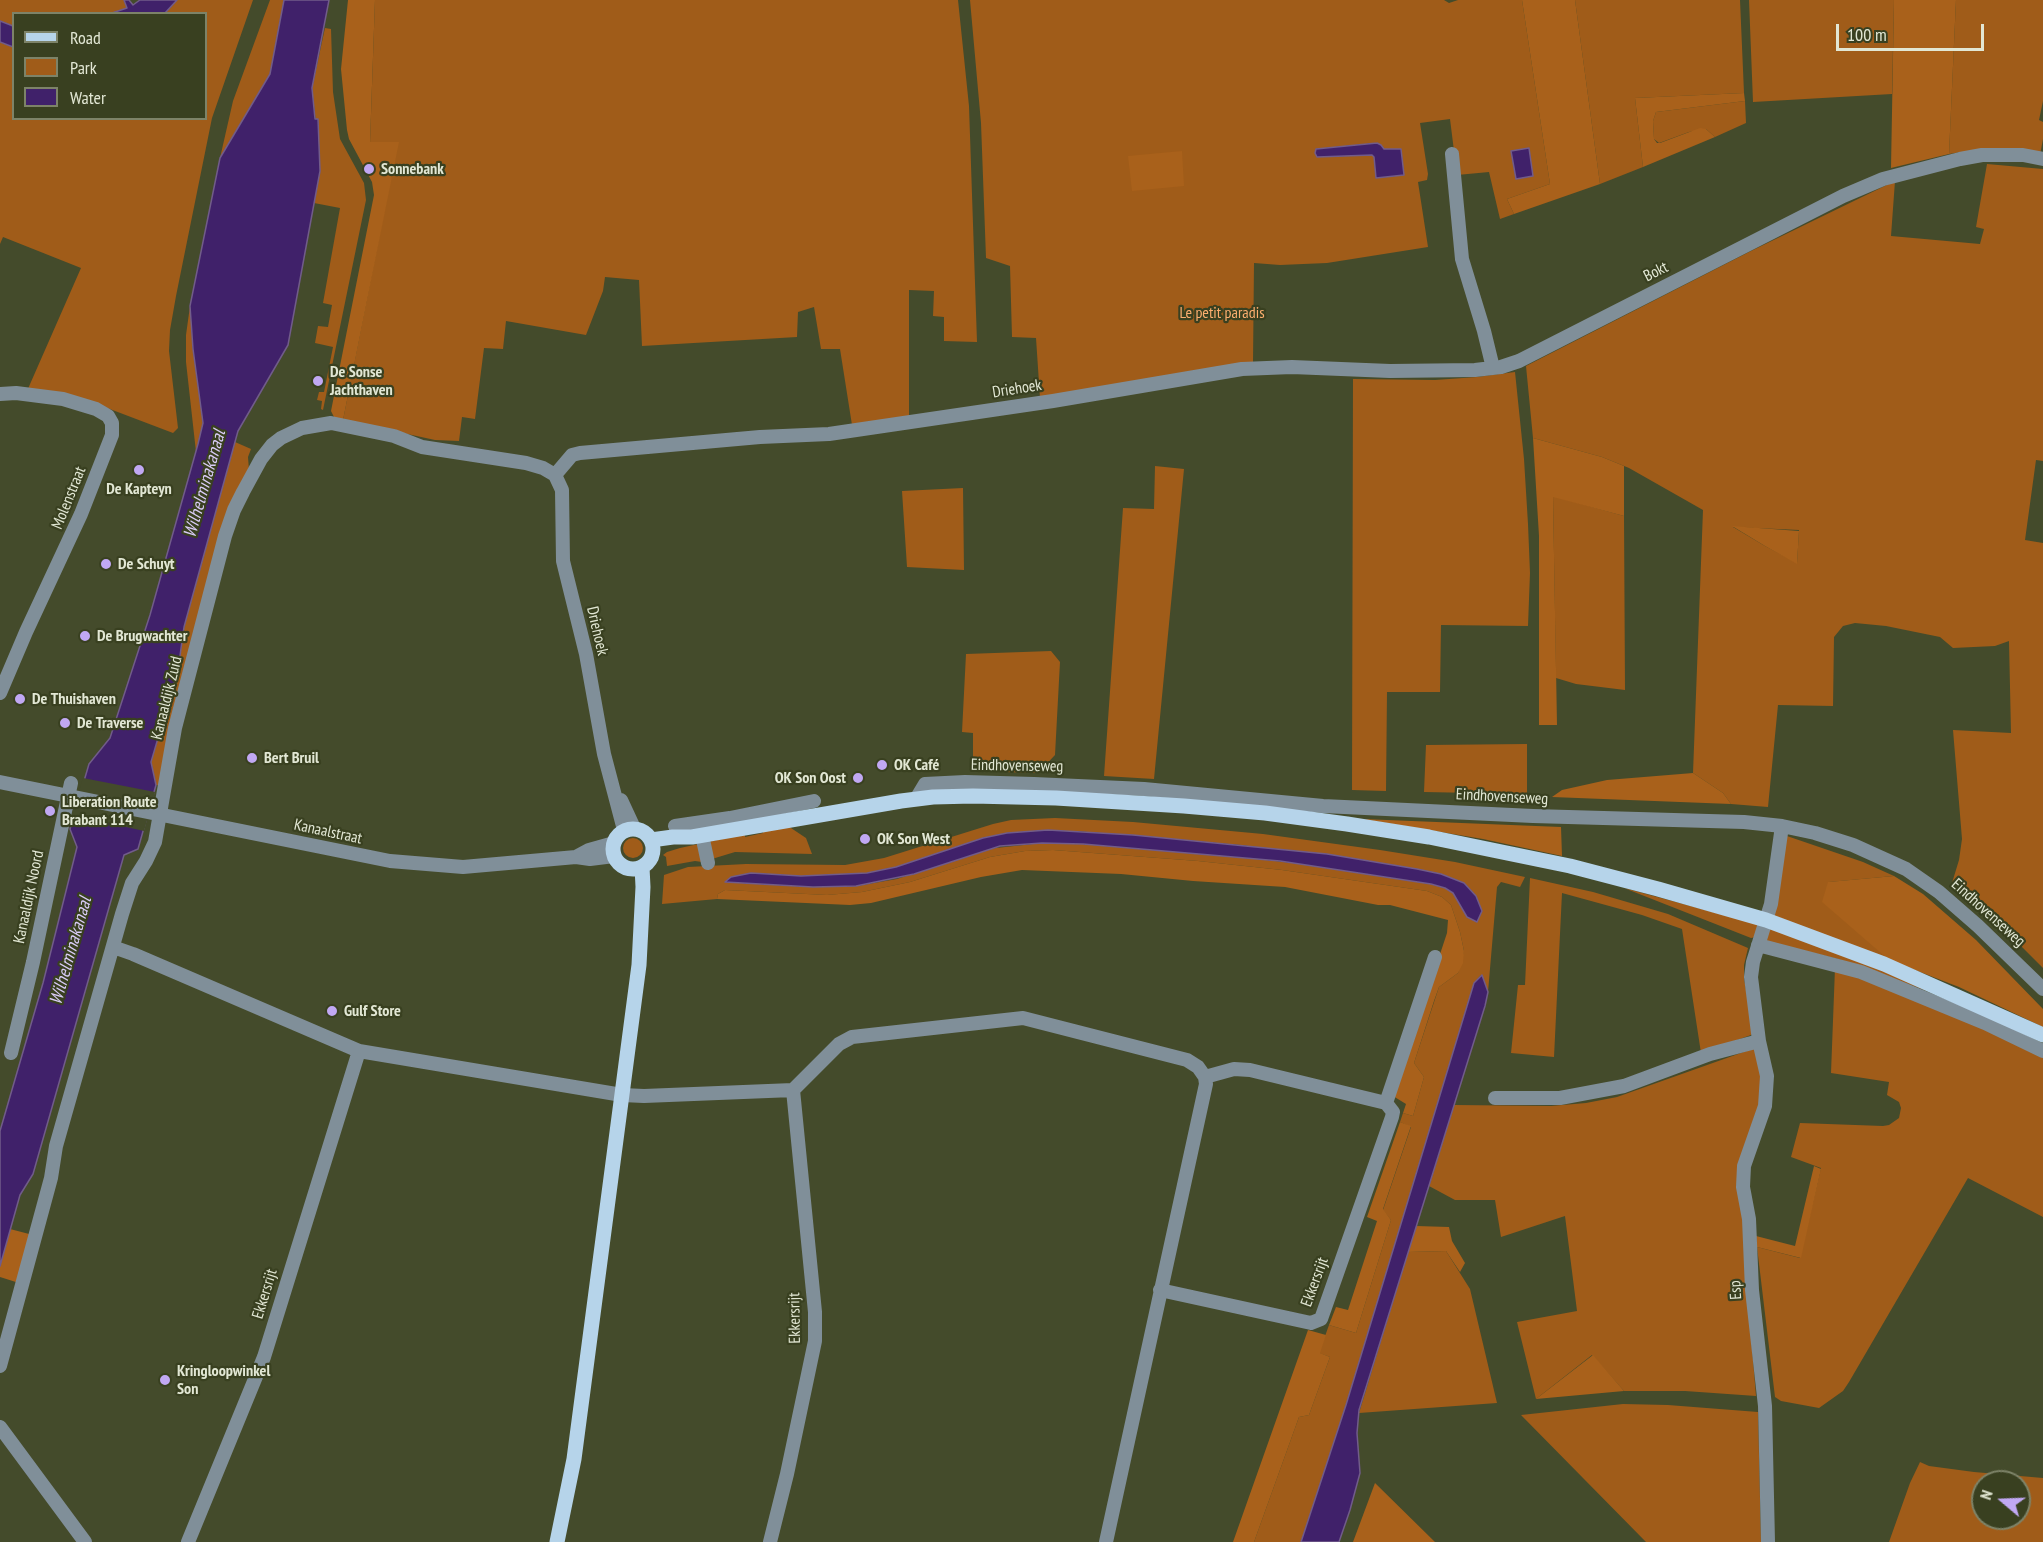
<!DOCTYPE html>
<meta charset="utf-8">
<style>
body{margin:0}
#map{position:relative;width:2043px;height:1542px;overflow:hidden;background:#444b2b;font-family:"PT Sans Narrow",sans-serif}
canvas{display:block}
.legend{position:absolute;left:12px;top:12px;width:195px;height:108px;box-sizing:border-box;background:#394020;border:2px solid #7d8368;margin:0;padding:8px 10px;list-style:none;font-size:18px;color:#e2e7d4}
.legend li{display:flex;align-items:center;gap:12px;height:30px}
.legend b{width:30px;border:2px solid #7d8368}
.north{position:absolute;left:1971px;top:1470px;width:60px;height:60px;box-sizing:border-box;background:#394020;border:2px solid #7d8368;border-radius:50%;rotate:289deg;font-size:16px;font-weight:700;line-height:24px;text-align:center;color:#e2e7d4}
.north::after{content:'';display:block;margin:auto;width:21px;height:27px;background:#c1a8f3;clip-path:polygon(50% 0,100% 100%,50% 72%,0 100%)}
.scale{position:absolute;left:1836px;top:24px;width:148px;height:27px;box-sizing:border-box;border:3px solid #e2e7d4;border-top:0;padding-left:8px;font-size:18px;line-height:21px;white-space:nowrap;color:#e2e7d4;-webkit-text-stroke:4px #394020;paint-order:stroke}
</style>
<div id="map">
<canvas width="2043" height="1542"></canvas>
<ul class="legend">
<li><b style="height:8px;background:#b6d4ea"></b>Road</li>
<li><b style="height:16px;background:#a05c19"></b>Park</li>
<li><b style="height:16px;background:#40216a"></b>Water</li>
</ul>
<div class="north">N</div>
<div class="scale">100 m</div>
</div>
<script>
const context = document.querySelector('canvas').getContext('2d');
context.lineJoin = 'round';
function fillPath(path, color) { context.fillStyle = color; context.fill(path, 'evenodd'); }
const shape = rows => new Path2D(rows.map(r => 'M' + r).join(''));
function stroke(path, color, width, dash) { context.strokeStyle = color; context.lineWidth = width; context.lineCap = dash ? 'butt' : 'round'; context.setLineDash(dash || []); context.stroke(path); }
function label(font, color, halo, rows, align = 'center') {
  context.font = font + ' "PT Sans Narrow",sans-serif'; context.lineWidth = 4.5; context.setLineDash([]); context.textBaseline = 'middle'; context.strokeStyle = halo; context.fillStyle = color; for (const [text, x, y, turn = 0] of rows) {
    context.save(); context.translate(x, y); context.rotate((+turn || 0) * Math.PI / 180); context.textAlign = isNaN(turn) ? turn : align; if (halo) context.strokeText(text, 0, 0); context.fillText(text, 0, 0); context.restore();
  }
}
fillPath(shape([
 [0,0,124,0,127,8,112,13,14,14,13,26,0,21],
 [177,0,253,0,212,118,176,296,170,330,169,351,178,428,173,433,94,403,27,391,81,268,3,237,0,244,0,42,13,47,14,118,206,118,206,14,165,13],
 [270,0,284,0,270,74,220,158,233,101],
 [375,0,958,0,969,106,977,342,944,341,944,317,933,316,934,291,909,290,909,417,852,425,840,349,821,349,814,307,798,312,797,337,642,346,639,280,605,277,603,291,586,335,506,321,503,349,484,348,475,419,462,417,459,441,435,440,343,420,398,142,370,143],
 [970,0,1444,0,1449,3,1458,0,1522,0,1550,184,1507,199,1514,214,1500,219,1489,172,1457,175,1450,119,1420,123,1428,174,1427,180,1418,182,1428,247,1327,263,1280,265,1254,263,1253,362,1040,398,1036,338,1012,337,1010,266,986,258,981,123],
 [1377,143,1381,145,1383,149,1400,149,1374,157,1372,155,1316,149],
 [1575,0,1740,0,1744,93,1635,98,1643,167,1600,184],
 [1749,0,1894,0,1892,94,1753,102],
 [1956,0,2043,0,2043,101,2039,120,2043,122,2043,139,2040,155,1961,152,1949,154],
 [325,28,331,29,333,92,340,139,364,183,366,200,323,410,321,409,322,401,317,400,319,392,324,392,333,347,315,343,318,326,328,327,332,305,323,303,340,208,314,203,320,171,317,134,319,136,318,120,316,123,312,88],
 [1745,101,1746,123,1715,137,1706,129,1689,132,1659,143,1654,139,1653,121,1656,112],
 [1987,164,2043,169,2043,461,2036,460,2025,540,2043,543,2043,968,1984,909,1952,883,1959,860,1962,839,1953,730,2011,733,2009,641,1995,646,1953,648,1940,637,1886,626,1855,623,1843,626,1834,637,1833,706,1778,705,1768,807,1731,804,1723,793,1693,773,1703,510,1629,468,1602,457,1533,438,1526,366,1751,251,1895,181,1891,236,1980,244,1984,229,1976,227],
 [1733,527,1799,530,1797,563,1765,546],
 [190,306,193,349,204,423,196,452,186,362,186,335],
 [1515,372,1524,459,1528,524,1530,573,1528,626,1441,625,1440,692,1387,692,1386,791,1352,790,1353,379,1435,380,1477,377],
 [235,442,251,449,248,457,249,470,162,786,156,785,151,762,178,670,184,627],
 [1155,466,1184,469,1154,779,1104,776,1123,508,1154,509],
 [963,488,964,570,907,567,902,491],
 [1553,496,1624,516,1625,690,1576,684,1556,678],
 [1051,651,1060,662,1055,755,1038,773,973,771,973,733,962,732,966,654],
 [1527,744,1527,794,1424,792,1426,745],
 [1055,818,1133,822,1263,834,1380,850,1455,862,1525,877,1520,887,1501,882,1497,887,1488,992,1481,975,1474,983,1346,1405,1301,1542,1254,1542,1299,1417,1309,1415,1330,1357,1319,1353,1329,1325,1356,1333,1391,1220,1383,1210,1411,1127,1400,1122,1403,1113,1413,1116,1424,1077,1414,1063,1439,987,1458,973,1464,951,1460,932,1451,905,1442,897,1427,891,1282,870,1198,861,1053,850,1025,851,990,857,910,882,862,892,827,895,725,890,718,894,717,899,662,904,664,875,688,867,746,864,845,865,884,858,993,824,1011,820],
 [1076,831,1241,845,1441,874,1464,883,1476,896,1467,917,1453,893,1445,888,1431,884,1318,866,1206,853,1083,844,1042,843,987,849,897,879,857,886,813,887,726,882,751,873,801,876,867,873,896,867,983,838,1007,833],
 [788,826,806,838,812,854,735,852,702,862,695,861,667,866,666,857,663,855,667,852,680,848,745,834,745,837,763,833,763,831],
 [1784,835,1863,862,1894,876,1829,882,1889,960,1772,915],
 '623 848a10 10 0 1 1 20 0a10 10 0 1 1-20 0Z',
 [1530,878,1593,892,1668,914,1748,948,1744,965,1744,979,1753,1026,1751,1035,1701,1053,1682,929,1642,915,1562,893,1554,1057,1511,1053,1518,985,1525,985],
 [1624,888,1761,925,1756,937,1751,938],
 [1769,928,1894,975,1933,993,1838,959,1768,942,1765,938],
 [1835,968,1917,1000,2043,1055,2043,1217,1968,1178,1849,1382,1843,1391,1819,1408,1781,1401,1775,1397,1757,1247,1800,1258,1821,1168,1791,1157,1800,1123,1883,1126,1889,1125,1899,1118,1901,1108,1899,1102,1887,1095,1889,1082,1831,1073],
 [1755,1048,1762,1082,1763,1098,1753,1127,1746,1141,1739,1164,1746,1227,1750,1324,1756,1396,1685,1391,1624,1391,1592,1355,1536,1399,1517,1322,1577,1311,1565,1216,1501,1237,1495,1200,1455,1200,1429,1186,1454,1105,1551,1106,1586,1103,1617,1097],
 [1446,1251,1470,1289,1497,1403,1359,1413,1408,1252],
 [1623,1404,1668,1405,1758,1412,1761,1542,1646,1542,1521,1415],
 [1920,1462,1929,1466,1974,1472,2043,1478,2043,1542,1889,1542,1910,1483],
 [1983,1482,2019,1482,2019,1518,1983,1518]
]), '#a05c19');
fillPath(shape([
 [348,0,375,0,370,142,399,142,343,420,335,419,331,411,374,195,372,182,349,139,347,130,341,69],
 [1522,0,1575,0,1600,184,1514,214,1507,199,1550,184],
 [1894,0,1956,0,1949,154,1891,168],
 [1744,93,1745,101,1656,112,1653,121,1654,139,1657,143,1660,143,1700,128,1706,129,1715,137,1643,167,1635,98],
 [1182,151,1184,186,1132,191,1128,156],
 [1533,438,1602,457,1624,466,1624,516,1553,497,1557,725,1539,725,1539,536],
 [1732,526,1799,531,1797,564,1765,546],
 [1693,773,1723,793,1731,804,1552,797,1562,790,1607,780],
 [1362,819,1561,827,1562,856,1483,839],
 [1053,850,1198,861,1282,870,1427,891,1442,897,1451,905,1460,932,1464,951,1463,963,1458,973,1439,987,1434,1001,1414,1063,1424,1077,1413,1116,1403,1113,1406,1104,1393,1096,1447,933,1448,920,1390,905,1378,905,1285,887,1193,881,1121,874,1022,870,981,877,871,903,850,905,717,899,718,894,725,890,827,895,862,892,910,882,990,857,1025,851],
 [1894,876,1923,894,1976,940,2043,1009,2043,1027,1959,987,1889,960,1822,902,1828,882],
 [1400,1122,1411,1126,1383,1209,1391,1220,1356,1333,1329,1325,1336,1307,1348,1310,1377,1221,1367,1217],
 [1814,1166,1821,1169,1801,1258,1757,1247,1756,1236,1795,1246],
 [1416,1226,1449,1227,1452,1241,1465,1263,1460,1272,1446,1251,1408,1252],
 [10,1229,33,1235,19,1283,0,1277,0,1266],
 [1308,1330,1326,1335,1320,1353,1330,1357,1309,1415,1299,1417,1254,1542,1233,1542],
 [1593,1355,1624,1391,1536,1399],
 [1375,1483,1435,1542,1353,1542]
]), '#a9611b');
const water = shape([
 [124,0,129,0,133,5,140,0,177,0,165,13,112,13,127,8,124,0],
 [284,0,329,0,312,88,315,119,318,119,320,171,288,345,238,431,184,627,178,670,151,762,156,785,138,849,124,855,33,1174,20,1195,0,1266,0,1131,43,983,77,847,70,829,89,764,110,738,150,615,198,444,203,423,193,349,190,306,220,158,270,74,284,0],
 [0,21,13,26,13,47,0,42,0,21],
 [1377,143,1381,145,1384,149,1401,149,1404,175,1376,178,1374,157,1372,155,1317,157,1315,153,1316,149,1377,143],
 [1529,148,1533,176,1516,179,1511,151,1529,148],
 [1048,830,1133,835,1327,854,1417,869,1441,874,1464,883,1476,896,1482,911,1477,922,1467,917,1453,893,1445,888,1431,884,1280,861,1083,844,1042,843,1000,846,914,874,856,886,813,887,725,882,731,877,751,873,801,876,867,873,896,867,983,838,1007,833,1048,830],
 [1482,975,1488,992,1485,1006,1359,1410,1357,1433,1360,1473,1350,1510,1339,1542,1301,1542,1346,1405,1474,983,1482,975]
]);
fillPath(water, '#40216a');
stroke(water, '#715c8a', 1.5);
fillPath(shape([
 [83,778,155,792,144,831,90,819,88,824,82,822,82,818,71,816]
]), '#444b2b');
stroke(shape([
 [1452,154,1462,259,1484,331,1493,368],
 [0,394,16,393,63,399,96,409,108,416,112,423,112,435,81,514,26,632,0,693],
 [555,475,572,455,580,453,760,437,829,434,1053,401,1242,369,1292,367,1390,371,1475,370,1501,367,1519,361,1843,196,1883,179,1960,159,1982,155,2023,155,2043,159],
 [0,782,390,861,463,867,576,857,590,859,614,856],
 [916,799,925,784,965,782,1034,784,1144,789,1323,806,1533,816,1744,822,1782,826,1815,833,1853,845,1906,869,1939,892,1978,926,2043,989],
 [621,800,634,828],
 [675,826,730,818,814,801],
 [702,835,708,863],
 [576,857,589,850,614,843],
 [1758,945,1861,972,1985,1023,2043,1051],
 [113,947,133,954,359,1051,622,1095,644,1096,793,1090,839,1044,852,1037,1023,1018,1187,1060,1198,1067,1205,1077,1206,1084,1106,1542],
 [11,1053,33,962,71,783],
 [1495,1098,1560,1098,1624,1086,1710,1054,1759,1041],
 [1386,1103,1435,957],
 [1160,1290,1311,1323,1321,1319,1392,1117,1393,1112,1386,1103,1250,1070,1234,1069,1205,1077],
 [0,1366,51,1178,56,1146,122,914,132,883,146,861,155,842,175,728,225,536,234,510,243,492,261,459,272,445,281,438,302,428,331,423,394,436,422,447,526,463,543,468,555,475,562,490,563,561,586,654,604,754,624,830],
 [0,1427,85,1542],
 [188,1542,264,1357,359,1051],
 [770,1542,787,1474,815,1341,815,1312,793,1090],
 [1768,1542,1765,1406,1752,1290,1749,1219,1743,1187,1744,1166,1765,1106,1767,1076,1759,1041,1751,977,1753,962,1771,904,1782,826]
]), '#808f99', 14);
stroke(shape([
 '613 849a20 20 0 1 1 40 0a20 20 0 1 1-40 0Z',
 [651,840,673,837,692,837,901,801,933,797,973,796,1056,798,1184,806,1265,813,1347,824,1429,837,1570,866,1658,889,1766,920,1884,964,2043,1035],
 [557,1542,574,1459,639,965,643,887,642,867]
]), '#b6d4ea', 15);
for (const [x, y, r, color] of [
 [369,169,6,"#c1a8f3"],
 [318,381,6,"#c1a8f3"],
 [139,470,6,"#c1a8f3"],
 [106,564,6,"#c1a8f3"],
 [85,636,6,"#c1a8f3"],
 [20,699,6,"#c1a8f3"],
 [65,723,6,"#c1a8f3"],
 [252,758,6,"#c1a8f3"],
 [882,765,6,"#c1a8f3"],
 [858,778,6,"#c1a8f3"],
 [50,811,6,"#c1a8f3"],
 [865,839,6,"#c1a8f3"],
 [332,1011,6,"#c1a8f3"],
 [165,1380,6,"#c1a8f3"]
]) { const dot = new Path2D(); dot.arc(x, y, r, 0, 2 * Math.PI); context.fillStyle = color; context.fill(dot); stroke(dot, '#394020', 2); }
label('bold 16px', '#e2e7d4', '#394020', [
 ["Sonnebank",381,169],
 ["De Sonse",330,372],
 ["Jachthaven",330,390],
 ["De Kapteyn",139,489,"center"],
 ["De Schuyt",118,564],
 ["De Brugwachter",97,636],
 ["De Thuishaven",32,699],
 ["De Traverse",77,723],
 ["Bert Bruil",264,758],
 ["OK Café",894,765],
 ["OK Son Oost",846,778,"right"],
 ["Liberation Route",62,802],
 ["Brabant 114",62,820],
 ["OK Son West",877,839],
 ["Gulf Store",344,1011],
 ["Kringloopwinkel",177,1371],
 ["Son",177,1389]
], 'left');
label('16px', '#e2e7d4', '#394020', [
 ["Bokt",1656,272,-27],
 ["Driehoek",1017,389,-9],
 ["Molenstraat",69,498,-68],
 ["Driehoek",597,631,77],
 ["Kanaaldijk Zuid",167,698,-76],
 ["Eindhovenseweg",1017,766,1],
 ["Eindhovenseweg",1502,797,3],
 ["Kanaalstraat",328,832,12],
 ["Kanaaldijk Noord",29,897,-78],
 ["Eindhovenseweg",1988,913,42],
 ["Ekkersrijt",1315,1282,-70],
 ["Esp",1736,1290,-94],
 ["Ekkersrijt",265,1294,-73],
 ["Ekkersrijt",795,1318,-91]
]);
label('16px', '#fcae6f', '#394020', [
 ["Le petit paradis",1222,313]
]);
label('italic 18px', '#d9ccf7', '#394020', [
 ["Wilhelminakanaal",205,484,-74],
 ["Wilhelminakanaal",71,951,-74]
]);
</script>
